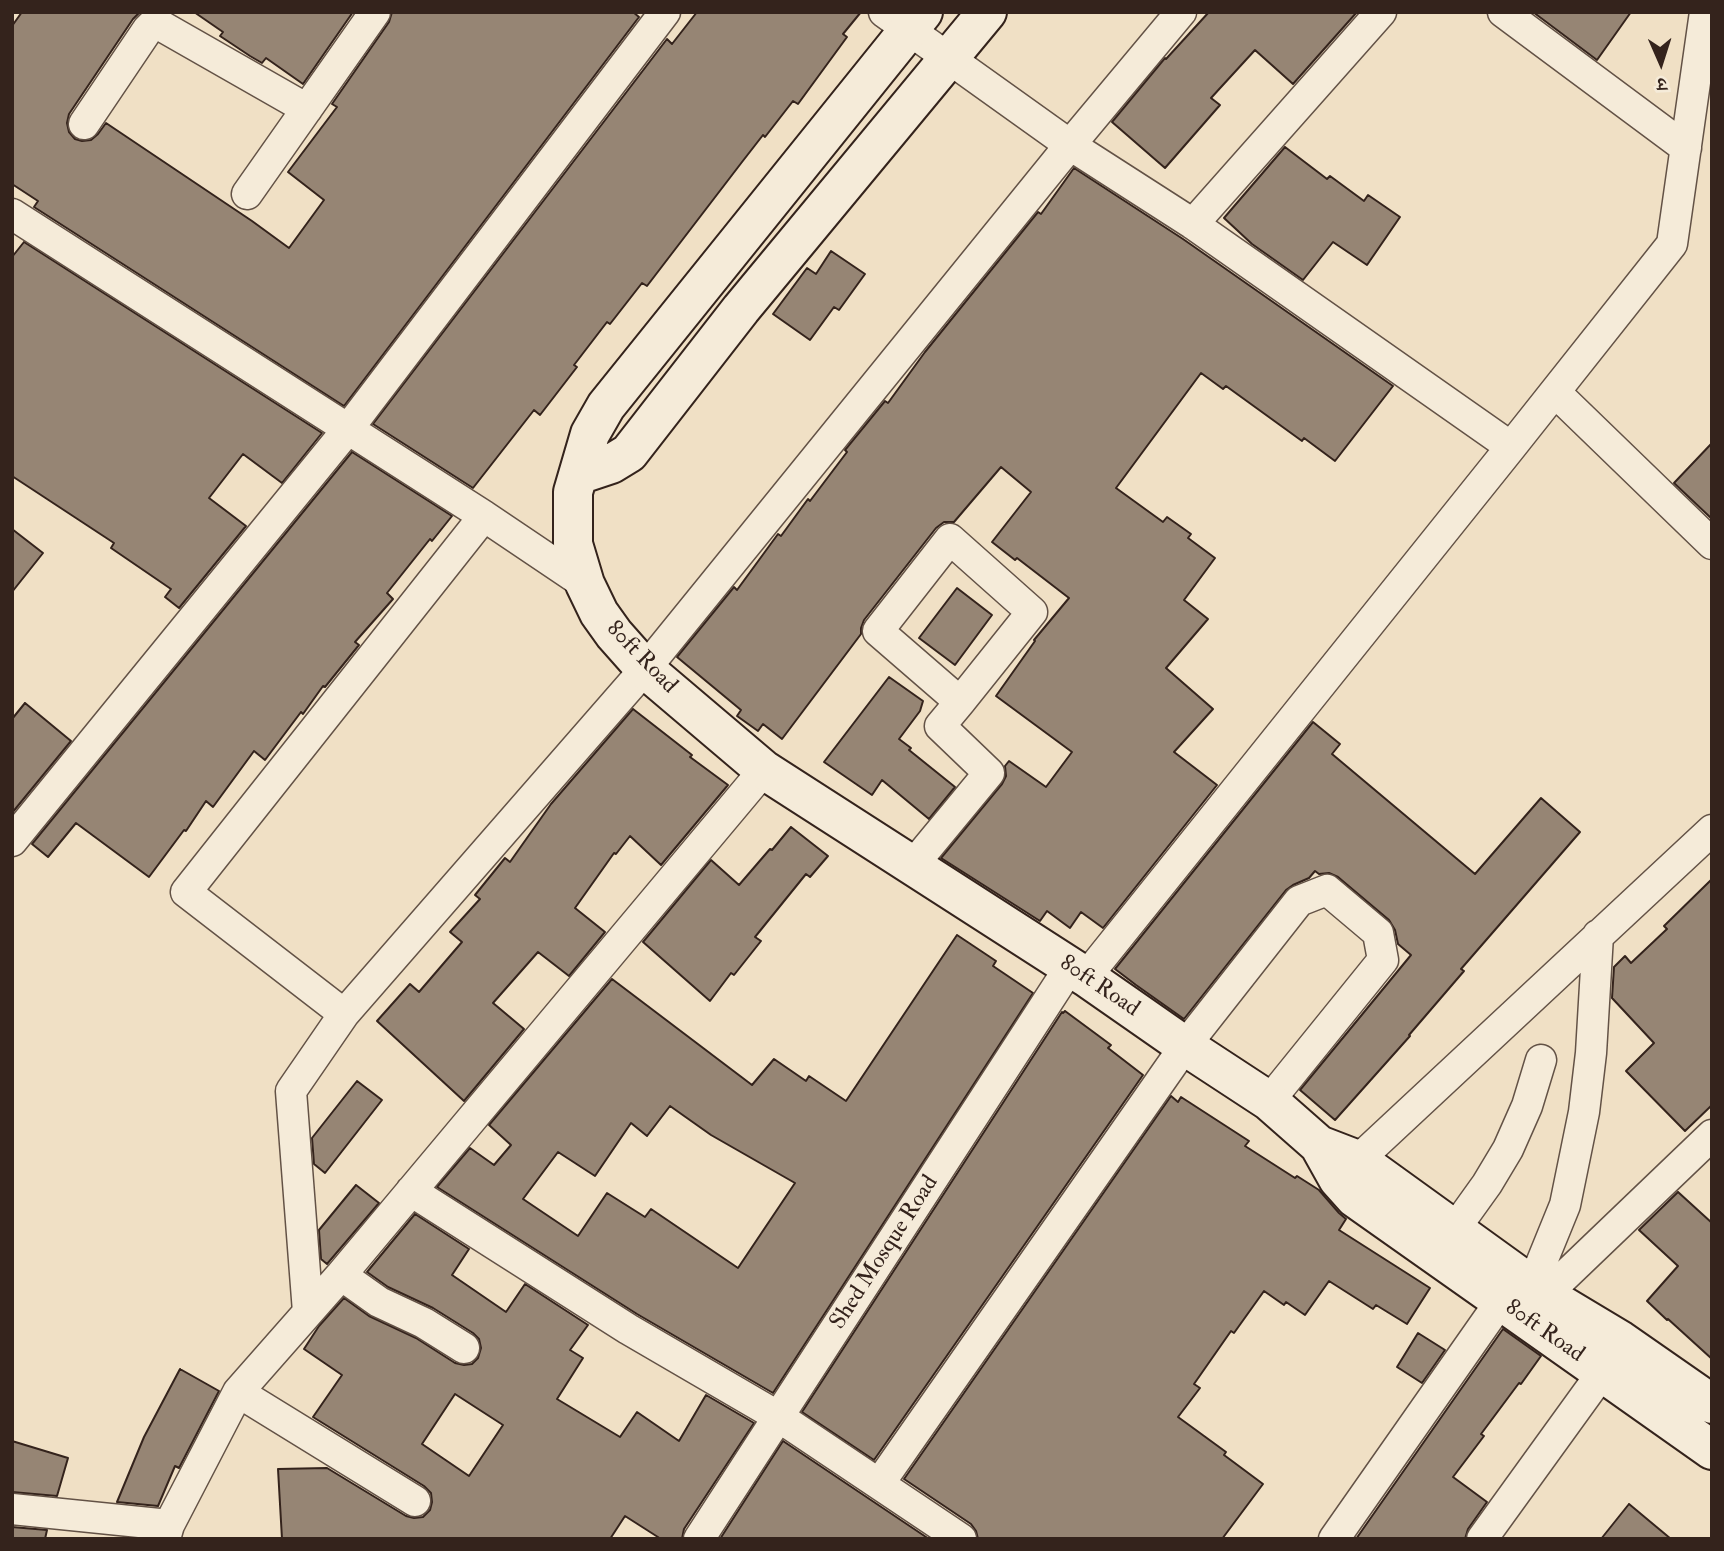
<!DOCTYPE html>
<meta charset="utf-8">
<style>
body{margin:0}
#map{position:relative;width:1724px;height:1551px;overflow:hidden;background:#f0e0c5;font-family:"IM FELL Double Pica","Noto Serif Devanagari",serif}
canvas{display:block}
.frame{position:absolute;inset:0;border:14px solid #34231c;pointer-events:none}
.north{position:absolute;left:1626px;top:28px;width:70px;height:70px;-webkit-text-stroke:5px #f5ebd9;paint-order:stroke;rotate:177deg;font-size:19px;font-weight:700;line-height:28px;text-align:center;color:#34231c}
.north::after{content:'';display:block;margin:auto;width:24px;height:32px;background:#34231c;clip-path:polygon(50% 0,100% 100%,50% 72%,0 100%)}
</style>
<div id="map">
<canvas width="1724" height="1551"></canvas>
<div class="frame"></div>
<div class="north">उ</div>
</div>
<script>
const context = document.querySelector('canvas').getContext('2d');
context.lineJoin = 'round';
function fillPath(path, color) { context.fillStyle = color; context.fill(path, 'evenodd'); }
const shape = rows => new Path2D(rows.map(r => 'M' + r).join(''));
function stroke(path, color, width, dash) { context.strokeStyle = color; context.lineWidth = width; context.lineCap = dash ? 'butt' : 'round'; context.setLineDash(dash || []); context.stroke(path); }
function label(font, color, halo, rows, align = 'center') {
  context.font = font + ' "IM FELL Double Pica",serif'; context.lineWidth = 5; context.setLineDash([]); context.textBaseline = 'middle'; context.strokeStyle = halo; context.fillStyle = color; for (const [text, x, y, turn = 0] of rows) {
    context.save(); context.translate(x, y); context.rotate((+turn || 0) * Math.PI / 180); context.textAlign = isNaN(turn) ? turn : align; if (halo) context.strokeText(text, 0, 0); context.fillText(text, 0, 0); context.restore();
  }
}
const building = shape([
 [22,12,140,12,133,19,69,114,67,123,69,132,75,139,82,141,91,140,98,134,106,123,252,221,289,248,324,200,288,172,337,107,332,104,389,22,392,12,633,12,639,17,344,406,34,207,38,201,12,184,12,26,22,12],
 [194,12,353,12,303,84,266,58,262,63,250,56,220,36,223,32,194,12],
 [697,12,861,12,843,34,847,37,798,104,793,101,765,137,763,135,742,162,647,286,642,283,610,324,607,322,574,365,577,367,540,415,534,410,473,488,373,424,667,39,672,44,697,12],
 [1209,12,1357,12,1293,84,1255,50,1211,98,1220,105,1165,168,1112,122,1165,58,1166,59,1209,12],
 [1533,12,1631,12,1597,60,1533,12],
 [1285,147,1327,179,1330,176,1364,201,1368,195,1400,217,1367,265,1333,242,1303,280,1252,244,1224,218,1285,147],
 [1074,168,1183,239,1393,386,1335,461,1304,438,1302,441,1226,386,1223,389,1201,373,1116,488,1163,522,1167,517,1191,534,1188,538,1215,558,1184,600,1208,619,1166,668,1213,709,1174,752,1217,785,1103,928,1081,912,1070,928,1047,911,1040,921,941,858,1002,784,1006,776,1005,766,1009,761,1046,787,1072,752,996,696,1035,641,1034,640,1069,598,1017,558,1015,560,992,542,1031,492,1001,467,954,522,944,522,936,528,864,620,861,628,861,634,782,739,763,724,758,731,737,716,741,710,677,657,734,587,737,590,778,534,781,536,808,499,810,501,847,452,845,450,885,401,888,403,925,352,1038,212,1041,214,1074,168],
 [24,242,322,433,282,483,243,454,209,498,246,526,179,608,165,597,171,589,111,548,114,543,12,476,12,257,24,242],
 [831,251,865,274,839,310,834,307,810,340,773,314,807,268,816,274,831,251],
 [1712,443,1712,519,1674,483,1712,443],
 [352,452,452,516,432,541,430,539,387,593,393,599,355,642,359,645,325,687,323,686,303,714,301,712,265,760,254,751,213,807,206,801,186,831,184,830,149,877,76,823,48,857,32,844,352,452],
 [12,529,43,553,12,592,12,529],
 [957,588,992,615,955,665,919,638,957,588],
 [889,677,923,701,920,711,899,739,911,748,909,750,955,787,929,819,882,780,872,795,824,762,889,677],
 [25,703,71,741,12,813,12,719,25,703],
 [633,709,692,755,690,757,728,785,661,865,630,836,616,854,614,853,575,908,605,932,569,976,538,952,493,1003,524,1029,464,1101,377,1021,410,984,419,992,462,942,450,932,480,899,475,895,505,858,510,862,551,804,633,709],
 [1313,722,1340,744,1332,754,1475,874,1541,798,1580,832,1461,969,1464,971,1409,1035,1410,1036,1335,1120,1300,1090,1411,955,1398,944,1395,930,1389,920,1338,877,1329,873,1319,874,1315,871,1309,878,1293,885,1286,890,1184,1019,1136,985,1115,969,1313,722],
 [791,827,828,856,810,877,806,874,755,937,761,941,734,975,731,973,710,1001,643,942,711,860,739,885,770,849,772,850,791,827],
 [1712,879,1712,1105,1685,1131,1626,1071,1654,1043,1612,998,1614,967,1625,956,1631,963,1667,929,1664,926,1712,879],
 [957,935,996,961,993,966,1033,993,773,1393,637,1314,437,1187,470,1148,494,1165,511,1145,489,1125,612,979,752,1085,774,1059,806,1081,809,1076,846,1101,957,935],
 [670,1106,711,1135,795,1183,738,1268,651,1209,645,1217,607,1193,578,1236,523,1199,558,1152,595,1176,631,1123,647,1136,670,1106],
 [1065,1011,1111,1045,1108,1048,1143,1075,874,1460,802,1412,1062,1012,1063,1013,1065,1011],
 [357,1081,382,1100,325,1173,314,1164,312,1138,357,1081],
 [1171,1096,1178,1102,1181,1097,1249,1141,1245,1146,1295,1178,1297,1176,1319,1190,1339,1213,1346,1219,1339,1230,1430,1288,1407,1324,1376,1305,1373,1309,1329,1281,1305,1315,1286,1302,1284,1305,1264,1291,1234,1333,1231,1331,1194,1384,1200,1388,1178,1417,1226,1452,1224,1455,1263,1484,1222,1539,978,1539,976,1531,971,1524,904,1479,1171,1096],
 [356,1185,379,1203,327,1264,321,1259,319,1230,356,1185],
 [1678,1192,1712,1223,1712,1359,1668,1319,1667,1320,1647,1301,1678,1266,1639,1230,1678,1192],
 [415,1214,469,1249,452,1275,506,1312,525,1284,588,1325,570,1350,583,1358,557,1399,620,1437,637,1412,679,1441,706,1395,754,1423,684,1529,682,1539,661,1539,625,1516,610,1539,282,1539,278,1469,327,1468,406,1516,414,1518,423,1517,430,1510,432,1502,431,1493,424,1486,313,1417,342,1375,304,1349,319,1326,344,1298,369,1316,416,1338,455,1363,464,1365,472,1364,478,1358,481,1348,479,1339,473,1333,433,1308,388,1287,367,1272,415,1214],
 [455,1394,503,1425,469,1476,422,1444,455,1394],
 [1503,1329,1541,1356,1521,1384,1519,1383,1481,1434,1484,1436,1453,1477,1487,1502,1468,1529,1465,1539,1356,1539,1503,1329],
 [1418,1333,1445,1350,1422,1383,1397,1367,1418,1333],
 [180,1369,219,1391,179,1468,175,1466,158,1506,117,1502,144,1437,180,1369],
 [12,1441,68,1458,57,1496,12,1492,12,1441],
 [783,1441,929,1539,720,1539,783,1441],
 [1629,1504,1671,1539,1601,1539,1629,1504],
 [12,1527,47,1530,45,1539,12,1539,12,1527]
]);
fillPath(building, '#968574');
stroke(building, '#34231c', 2);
const minor = shape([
 [884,12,1070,145,1193,224,1511,447],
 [1503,12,1686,148],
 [84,124,148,29,152,25,158,24,307,109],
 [247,194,375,12],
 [12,214,484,516,585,584],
 [1193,224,1381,12],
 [1555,392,1712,544],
 [12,841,348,429,665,12],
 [913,865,989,773,940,726,960,702,1032,612,950,539,878,631,960,702],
 [1086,977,1511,447,1672,244,1705,12],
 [344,1014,186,892,484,516],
 [1358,1160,1712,830],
 [411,1191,628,1329,779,1417,961,1539],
 [1454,1230,1487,1184,1508,1149,1527,1106,1541,1060],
 [341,1275,379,1302,424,1323,464,1348],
 [1532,1286,1565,1205,1584,1112,1591,1053,1598,935],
 [1545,1295,1712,1135],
 [308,1312,291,1091,344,1014,645,669,1070,145,1181,12],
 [238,1392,415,1501],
 [879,1484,1185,1046,1299,901,1327,890,1378,933,1383,960,1269,1101],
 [12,1509,169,1525],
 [165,1539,169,1525,238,1392,341,1275,764,770],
 [699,1539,1070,967],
 [1334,1539,1512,1285],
 [1482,1539,1602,1373]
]);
const secondary = shape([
 [923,12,606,406,590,434,573,492,573,544,585,584,599,613,614,634,645,669,764,770,1086,977,1185,1046,1269,1101,1319,1145,1338,1179,1355,1198,1712,1450],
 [578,475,611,464,629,453,741,309,987,12],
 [1319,1145,1358,1160,1545,1295,1620,1340,1712,1404]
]);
stroke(minor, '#635246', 33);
stroke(secondary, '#34231c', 42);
stroke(minor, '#f5ebd9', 30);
stroke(secondary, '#f5ebd9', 38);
label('23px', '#34231c', '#f5ebd9', [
 ["80ft Road",641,658,46],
 ["80ft Road",1099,987,34],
 ["Shed Mosque Road",885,1253,-57],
 ["80ft Road",1544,1332,35]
]);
</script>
